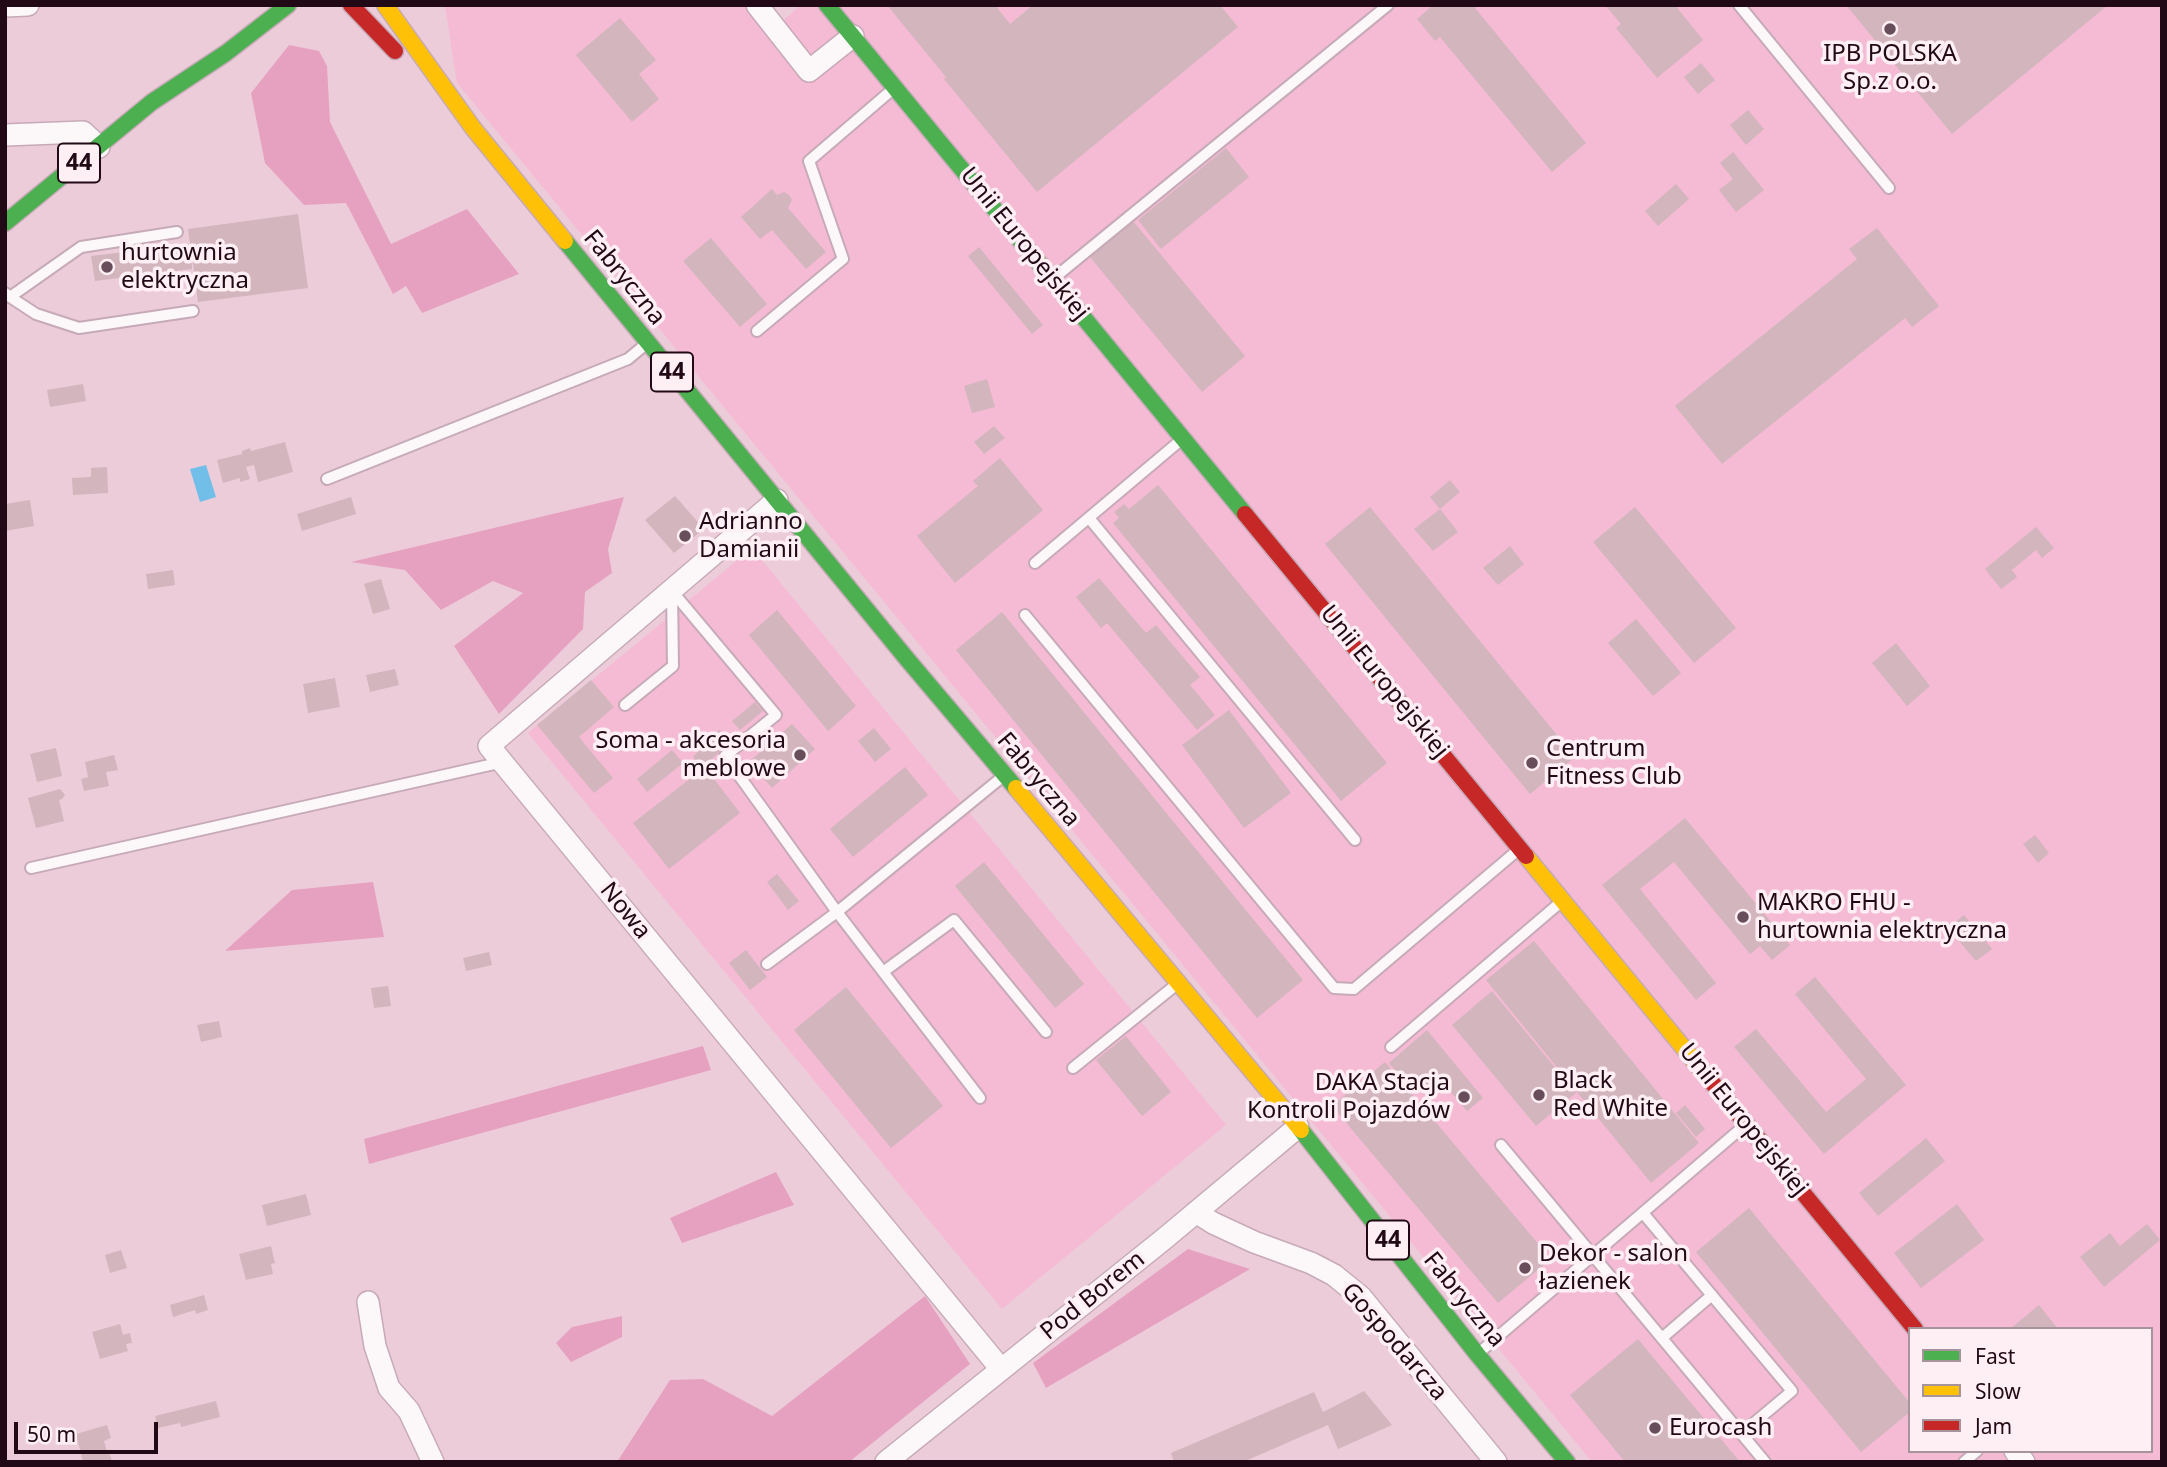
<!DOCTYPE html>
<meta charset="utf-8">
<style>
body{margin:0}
#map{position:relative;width:2167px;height:1467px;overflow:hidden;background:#edccda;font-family:"Noto Sans",sans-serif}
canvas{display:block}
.frame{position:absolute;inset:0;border:7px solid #210915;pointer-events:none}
.legend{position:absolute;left:1908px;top:1327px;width:245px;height:126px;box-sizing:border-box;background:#feeff5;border:2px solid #a6939b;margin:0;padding:9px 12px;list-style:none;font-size:21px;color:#210915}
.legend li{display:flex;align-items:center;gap:14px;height:35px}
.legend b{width:35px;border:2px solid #a6939b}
.scale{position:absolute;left:14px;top:1422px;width:144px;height:32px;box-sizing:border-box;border:4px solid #210915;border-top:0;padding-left:9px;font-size:21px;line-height:24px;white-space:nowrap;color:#210915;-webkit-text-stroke:5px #feeff5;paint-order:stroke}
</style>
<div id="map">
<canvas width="2167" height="1467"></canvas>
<div class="frame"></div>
<ul class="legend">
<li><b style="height:9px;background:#4caf50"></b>Fast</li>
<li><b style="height:9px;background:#ffc107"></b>Slow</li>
<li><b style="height:9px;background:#c62828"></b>Jam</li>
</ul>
<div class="scale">50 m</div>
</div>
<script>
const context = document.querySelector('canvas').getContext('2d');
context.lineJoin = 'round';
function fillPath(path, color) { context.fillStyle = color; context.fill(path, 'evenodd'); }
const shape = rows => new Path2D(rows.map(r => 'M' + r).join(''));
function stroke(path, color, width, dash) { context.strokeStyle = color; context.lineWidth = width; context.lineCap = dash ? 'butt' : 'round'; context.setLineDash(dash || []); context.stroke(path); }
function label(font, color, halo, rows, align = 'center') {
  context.font = font + ' "Noto Sans",sans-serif'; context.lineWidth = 7; context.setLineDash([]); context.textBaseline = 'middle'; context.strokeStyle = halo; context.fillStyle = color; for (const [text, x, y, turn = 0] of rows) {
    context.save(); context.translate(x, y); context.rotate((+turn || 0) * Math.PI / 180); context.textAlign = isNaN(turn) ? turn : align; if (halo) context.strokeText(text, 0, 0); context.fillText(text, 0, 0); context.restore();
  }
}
fillPath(shape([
 [445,5,751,5,772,30,801,5,2162,5,2162,1462,1592,1462,457,83],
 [1910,1329,2151,1329,2151,1451,1910,1451],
 [752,548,1226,1125,1002,1309,528,733]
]), '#f5bbd4');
fillPath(shape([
 [289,45,319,51,327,66,330,122,391,244,467,209,519,274,422,313,406,286,393,294,346,203,304,205,265,163,251,93],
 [624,497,608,549,612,573,585,592,583,629,499,714,454,646,523,593,493,581,441,610,405,570,351,562],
 [373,882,384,937,225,951,292,890],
 [703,1046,711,1070,369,1164,364,1139],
 [776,1172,794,1205,682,1243,670,1218],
 [1188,1249,1250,1269,1046,1388,1033,1363],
 [925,1296,970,1364,849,1462,617,1462,670,1380,703,1379,772,1416],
 [622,1316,622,1337,571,1362,556,1343,572,1327]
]), '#e6a1c1');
fillPath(shape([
 [206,465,216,497,200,502,190,469]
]), '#71bfe9');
fillPath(shape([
 [887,5,995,5,1010,24,1033,5,1220,5,1238,27,1037,192,944,79,946,77],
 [1433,5,1478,5,1475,8,1586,143,1552,172,1440,37,1435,41,1417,19],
 [1605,5,1675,5,1703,40,1657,78,1616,28,1621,24],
 [1846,5,2108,5,1952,134],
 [620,18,656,60,639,74,659,99,632,122,576,55],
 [1701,63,1715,80,1698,94,1684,77],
 [1748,110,1764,129,1746,145,1730,125],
 [1226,148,1249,177,1161,249,1138,220],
 [1733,152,1764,190,1736,212,1719,190,1733,179,1720,163],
 [1676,184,1689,199,1658,226,1645,211],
 [772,189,777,195,784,192,789,195,792,200,788,208,826,252,806,269,772,230,760,239,741,217],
 [298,214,308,288,198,302,191,247,192,269,95,281,91,256,190,244,188,229],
 [1133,221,1245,356,1202,392,1090,257],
 [1877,228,1939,306,1912,327,1905,318,1722,464,1675,406,1857,259,1849,249],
 [711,238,767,304,740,327,683,261],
 [979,247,1043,325,1032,334,968,256],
 [987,379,995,407,972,413,964,386],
 [83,384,86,401,50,407,47,390],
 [994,426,1005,438,984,454,974,442],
 [285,442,293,472,258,482,254,465,246,467,250,479,240,482,240,478,223,483,217,460,242,454,242,451,250,448,251,451],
 [1000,458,1043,510,955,583,917,536,978,486,973,481],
 [107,467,108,493,73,495,72,478,91,477,91,468],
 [1450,480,1460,492,1440,509,1458,532,1433,551,1414,529,1440,509,1430,497],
 [1158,485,1387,763,1341,801,1113,523,1119,518,1114,512,1124,504,1129,509],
 [675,496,704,529,674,553,645,520],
 [351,497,356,514,302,531,297,514],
 [30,500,34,526,5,531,5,504],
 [1370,507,1575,757,1530,794,1325,544],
 [1635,507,1736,628,1694,663,1593,542],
 [2036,527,2054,548,2042,558,2036,550,2012,570,2017,577,2001,589,1985,569],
 [1510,546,1524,564,1498,585,1483,568],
 [173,570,175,585,148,589,146,574],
 [1099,578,1146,633,1156,625,1200,677,1190,685,1215,715,1197,730,1107,623,1101,628,1076,597],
 [381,579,390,609,373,614,364,584],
 [777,610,856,706,828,731,749,635],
 [1002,612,1303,980,1257,1018,956,650],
 [1636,619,1681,673,1653,696,1608,643],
 [1896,643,1930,686,1907,706,1872,663],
 [395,669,399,685,370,692,366,675],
 [335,678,340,707,308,713,303,684],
 [591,680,614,707,579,737,613,778,594,793,537,725],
 [755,702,763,711,740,730,732,721],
 [1229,710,1291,793,1244,828,1182,745],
 [792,724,815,749,772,788,749,762],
 [874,728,891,749,875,762,858,741],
 [719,730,730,740,705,767,693,757],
 [56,748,62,776,37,782,30,754],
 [672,750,683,763,647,792,637,779],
 [114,755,118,770,106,772,109,786,84,791,81,779,88,777,85,762],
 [705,767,740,813,669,869,633,823],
 [905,767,928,795,853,857,830,829],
 [60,789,65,795,62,799,59,800,64,821,36,828,28,798],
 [1685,818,1790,945,1772,960,1760,946,1750,954,1674,862,1640,889,1716,983,1696,1000,1602,885],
 [2035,835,2049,853,2038,863,2023,844],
 [984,862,1084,984,1055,1008,955,886],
 [777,874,799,901,788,910,767,882],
 [1964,915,1992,949,1976,961,1948,928],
 [1534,941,1699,1143,1651,1183,1486,980],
 [746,950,767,977,750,990,729,963],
 [489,952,492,965,466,971,463,958],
 [1815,977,1906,1085,1824,1154,1734,1047,1756,1029,1826,1112,1866,1079,1795,994],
 [388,986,391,1006,374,1008,371,988],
 [846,987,943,1106,891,1148,794,1030],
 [1492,991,1576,1093,1536,1126,1452,1025],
 [219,1021,222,1037,201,1042,197,1025],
 [1427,1030,1483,1098,1467,1111,1444,1084,1430,1096,1420,1084,1412,1091,1389,1063],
 [1126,1036,1171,1092,1142,1116,1096,1060],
 [1385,1062,1551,1259,1498,1303,1332,1106],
 [1685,1105,1705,1129,1696,1137,1676,1113],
 [1926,1138,1945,1161,1878,1216,1859,1193],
 [306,1194,311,1215,267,1226,262,1205],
 [1957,1204,1984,1240,1921,1288,1894,1253],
 [1749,1208,1910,1403,1910,1412,1861,1452,1696,1252],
 [2147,1224,2160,1240,2104,1287,2080,1257,2110,1233,2120,1246],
 [271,1246,275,1263,271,1264,273,1274,246,1280,239,1254],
 [121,1250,127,1268,110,1273,105,1255],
 [204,1295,208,1310,196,1314,195,1310,173,1317,170,1305],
 [2039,1305,2058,1329,2010,1329],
 [120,1324,123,1335,130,1333,132,1343,126,1344,128,1351,100,1359,92,1332],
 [1638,1339,1740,1462,1625,1462,1570,1395],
 [1364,1391,1392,1425,1338,1449,1328,1425,1243,1462,1174,1462,1171,1453,1314,1392,1323,1412],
 [216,1401,220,1417,181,1427,180,1423,158,1428,155,1416],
 [107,1425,111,1438,104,1441,108,1455,110,1454,112,1462,83,1462,76,1434]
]), '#d3b5bd');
const lane = shape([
 [1739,5,1889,188],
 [1054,278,1388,5],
 [5,293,10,297,81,247,177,232],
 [10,297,36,314,79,328,193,311],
 [757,331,843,259,809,161,893,89],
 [327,479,628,359,646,344],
 [1089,518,1355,840],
 [1035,563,1181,440],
 [672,591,776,715,725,756,837,912,980,1098],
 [1025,615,1334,988,1354,989,1518,850],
 [625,705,673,666,672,591],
 [31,868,503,762],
 [767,964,837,912,1001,778],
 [883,972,954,920,1046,1032],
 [1391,1047,1562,901],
 [1073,1068,1177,984],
 [1501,1145,1765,1462],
 [1643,1213,1792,1391,1742,1433],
 [1662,1338,1712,1295],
 [1480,1352,1744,1126],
 [1964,1462,1977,1451]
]);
const street = shape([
 [757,5,809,71,853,36],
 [5,6,28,5],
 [5,135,83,132,99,147],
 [777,500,489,746,1001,1369],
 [1196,1212,1213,1223,1254,1242,1311,1263,1334,1275,1361,1297,1496,1462],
 [368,1302,375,1346,389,1388,409,1411,433,1462],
 [2015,1451,2024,1462],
 [886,1462,1164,1239,1298,1127]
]);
const fast = shape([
 [827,5,1245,514],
 [5,223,152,102,226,53,288,5],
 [565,241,907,659,1016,788],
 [1301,1130,1477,1354,1567,1462]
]);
const slow = shape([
 [385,5,473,128,565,241],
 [1016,788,1301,1130],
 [1526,856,1696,1063]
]);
const jam = shape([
 [351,5,395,51],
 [1245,514,1526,856],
 [1696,1063,1915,1329]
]);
stroke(lane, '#c6aab7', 14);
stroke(street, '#c6aab7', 24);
stroke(fast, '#c6aab7', 19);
stroke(slow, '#c6aab7', 19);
stroke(jam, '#c6aab7', 19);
stroke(lane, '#fcf7f9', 10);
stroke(street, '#fcf7f9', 21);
stroke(fast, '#4caf50', 16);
stroke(slow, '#ffc107', 16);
stroke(jam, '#c62828', 16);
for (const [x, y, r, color] of [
 [1890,29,7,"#684d5a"],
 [107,267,7,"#684d5a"],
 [685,536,7,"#684d5a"],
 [800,755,7,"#684d5a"],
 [1532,763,7,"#684d5a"],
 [1743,917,7,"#684d5a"],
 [1539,1095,7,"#684d5a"],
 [1464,1097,7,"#684d5a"],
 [1525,1268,7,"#684d5a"],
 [1655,1428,7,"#684d5a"]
]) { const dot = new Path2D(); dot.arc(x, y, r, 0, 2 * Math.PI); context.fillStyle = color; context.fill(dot); stroke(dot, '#feeff5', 2.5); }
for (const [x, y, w] of [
 [79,163,42],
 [672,372,42],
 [1388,1240,42]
]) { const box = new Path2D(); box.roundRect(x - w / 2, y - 19.5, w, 39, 5); context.fillStyle = '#feeff5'; context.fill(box); stroke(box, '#210915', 2); }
label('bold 23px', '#210915', null, [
 ["44",79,163],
 ["44",672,372],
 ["44",1388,1240]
]);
label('24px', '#210915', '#feeff5', [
 ["IPB POLSKA",1890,54,"center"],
 ["Sp.z o.o.",1890,82,"center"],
 ["hurtownia",121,253],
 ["elektryczna",121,281],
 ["Adrianno",699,522],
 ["Damianii",699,550],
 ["Soma - akcesoria",786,741,"right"],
 ["meblowe",786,769,"right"],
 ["Centrum",1546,749],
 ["Fitness Club",1546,777],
 ["MAKRO FHU -",1757,903],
 ["hurtownia elektryczna",1757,931],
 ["Black",1553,1081],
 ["Red White",1553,1109],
 ["DAKA Stacja",1450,1083,"right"],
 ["Kontroli Pojazdów",1450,1111,"right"],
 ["Dekor - salon",1539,1254],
 ["łazienek",1539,1282],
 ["Eurocash",1669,1428]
], 'left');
label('24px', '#210915', '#feeff5', [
 ["Unii Europejskiej",1024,244,51],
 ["Fabryczna",624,278,51],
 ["Unii Europejskiej",1384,682,51],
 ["Fabryczna",1038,780,50],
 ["Nowa",625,911,51],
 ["Unii Europejskiej",1743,1120,51],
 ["Pod Borem",1093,1296,-39],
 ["Fabryczna",1464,1300,51],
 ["Gospodarcza",1394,1342,49]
]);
</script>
